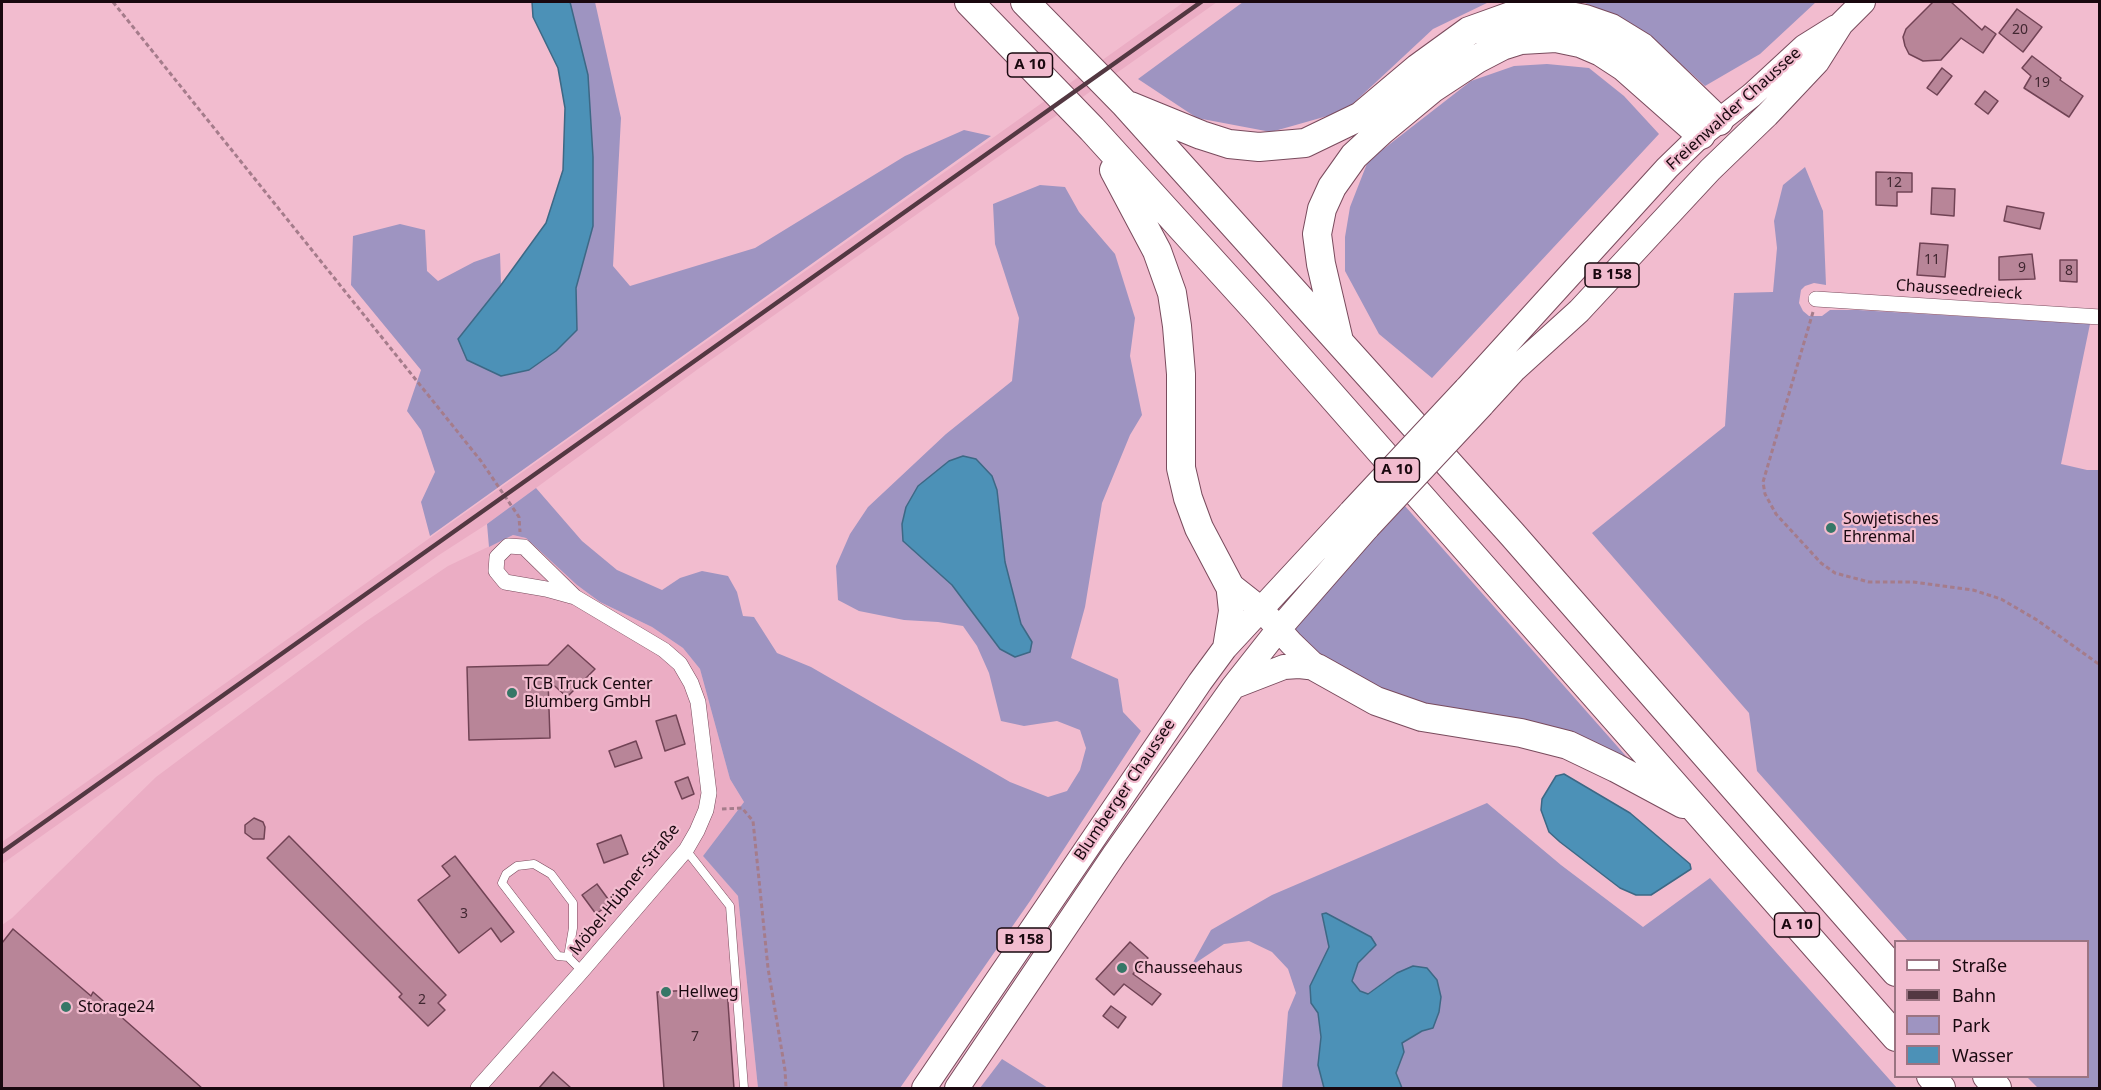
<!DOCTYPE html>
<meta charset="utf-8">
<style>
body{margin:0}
#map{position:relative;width:2101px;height:1090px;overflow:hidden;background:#f2bccf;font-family:"Noto Sans",sans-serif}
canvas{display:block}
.frame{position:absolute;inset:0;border:3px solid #19080f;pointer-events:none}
.legend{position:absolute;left:1894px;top:940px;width:195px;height:138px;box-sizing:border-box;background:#f2bccf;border:2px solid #9b7482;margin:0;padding:8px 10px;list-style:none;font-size:18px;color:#19080f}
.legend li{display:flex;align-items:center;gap:12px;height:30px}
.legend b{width:30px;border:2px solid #9b7482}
</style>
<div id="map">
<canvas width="2101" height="1090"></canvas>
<div class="frame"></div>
<ul class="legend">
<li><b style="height:8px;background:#fff"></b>Straße</li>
<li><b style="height:8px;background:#533842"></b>Bahn</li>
<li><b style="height:16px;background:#9e94c1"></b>Park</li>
<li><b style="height:16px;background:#4c91b7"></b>Wasser</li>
</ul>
</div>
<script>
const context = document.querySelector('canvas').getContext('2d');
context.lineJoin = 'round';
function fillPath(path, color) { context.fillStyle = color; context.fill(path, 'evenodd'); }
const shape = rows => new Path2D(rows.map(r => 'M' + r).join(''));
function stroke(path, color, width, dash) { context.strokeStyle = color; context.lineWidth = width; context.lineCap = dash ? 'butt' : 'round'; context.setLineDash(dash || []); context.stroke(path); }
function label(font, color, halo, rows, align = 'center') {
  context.font = font + ' "Noto Sans",sans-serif'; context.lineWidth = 4.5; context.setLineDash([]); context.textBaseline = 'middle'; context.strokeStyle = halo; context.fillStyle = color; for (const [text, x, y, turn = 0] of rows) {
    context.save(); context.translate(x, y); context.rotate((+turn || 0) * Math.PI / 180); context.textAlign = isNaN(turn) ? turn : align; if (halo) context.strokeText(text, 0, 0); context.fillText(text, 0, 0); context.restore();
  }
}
fillPath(shape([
 [1184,2,1217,2,698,369,487,524,439,555,2,864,2,842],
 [513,535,526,538,577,585,600,602,652,627,683,648,700,669,730,779,744,802,703,856,738,896,758,1088,2,1088,2,925,12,918,156,777,215,733,365,622,448,566]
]), '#ebadc4');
fillPath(shape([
 [570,2,595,2,621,118,613,266,630,286,755,248,905,156,964,130,991,136,430,536,421,502,435,472,421,430,407,411,421,370,351,285,353,236,400,224,425,230,427,271,438,281,474,262,500,253,501,285,458,339,576,330,576,288,593,226,593,157],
 [1243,2,1489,2,1433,29,1345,111,1271,132,1197,118,1138,79],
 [1583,2,1816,2,1760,54,1705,86,1649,35],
 [1547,64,1589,68,1624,96,1659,134,1432,378,1379,334,1345,271,1345,237,1350,207,1368,161,1471,81,1514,66],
 [1805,167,1823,211,1826,285,1814,283,1805,286,1801,290,1799,303,1803,311,1809,316,1822,316,1830,310,1858,310,2090,324,2061,464,2087,470,2099,470,2099,1088,2038,1088,2027,1077,2088,1076,2088,942,1908,941,1757,771,1749,713,1592,533,1725,426,1734,293,1773,292,1777,248,1774,221,1783,185],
 [1040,185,1065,187,1079,212,1115,254,1135,318,1130,356,1142,415,1130,435,1102,503,1085,607,1071,658,1118,679,1123,712,1141,731,1030,901,900,1088,758,1088,738,896,703,856,744,802,730,779,700,669,683,648,652,627,600,602,577,585,526,538,513,535,489,547,487,524,536,488,582,541,617,570,662,590,680,578,702,571,728,576,737,592,743,616,754,617,777,653,811,667,1010,782,1048,797,1067,791,1080,770,1086,748,1080,730,1057,721,1024,726,1001,721,989,673,977,646,963,626,938,622,904,620,859,611,838,600,836,566,850,534,868,507,946,434,1012,381,1019,318,995,244,993,204],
 [949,461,992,476,997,490,1005,562,1021,624,1032,642,1000,649,952,585,903,541,902,524,906,507,918,486],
 [1405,506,1640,772,1459,718,1348,679,1293,632,1296,623,1375,534,1377,536],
 [1487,803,1561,865,1643,927,1710,878,1897,1088,1402,1088,1396,1073,1404,1052,1402,1043,1422,1031,1397,973,1367,994,1359,991,1352,981,1358,963,1370,952,1371,937,1326,913,1322,915,1329,947,1311,1003,1318,1013,1321,1037,1318,1065,1324,1088,1282,1088,1288,1012,1296,993,1288,969,1272,952,1249,941,1224,944,1191,966,1211,930,1272,895],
 [1002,1059,1048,1088,980,1088]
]), '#9e94c1');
const water = shape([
 [532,2,570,2,588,75,593,157,593,226,576,288,577,330,556,351,529,370,501,376,467,360,458,339,501,285,546,223,563,170,565,108,558,68,533,17,532,2],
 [963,456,976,459,992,476,997,490,1005,562,1021,624,1032,642,1030,652,1015,657,1000,649,952,585,903,541,902,524,906,507,918,486,949,461,963,456],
 [1564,774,1630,813,1690,864,1691,869,1651,895,1636,895,1620,888,1560,842,1549,832,1541,810,1542,799,1556,776,1564,774],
 [1326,913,1371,937,1376,945,1358,963,1352,981,1360,991,1368,994,1397,973,1413,966,1427,968,1437,980,1441,997,1439,1012,1433,1028,1422,1031,1402,1043,1404,1052,1396,1073,1402,1088,1324,1088,1318,1065,1321,1037,1318,1013,1311,1003,1310,986,1329,947,1322,914,1326,913]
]);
fillPath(water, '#4c91b7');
stroke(water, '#3d6885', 1.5);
const building = shape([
 [1933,2,1951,2,1982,30,1985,26,1996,34,1983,53,1961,38,1941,60,1923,61,1909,54,1905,46,1903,37,1906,29,1933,2],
 [2017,9,2042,27,2023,52,1999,33,2017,9],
 [2032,56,2061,78,2060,80,2083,96,2069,117,2024,88,2031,76,2022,68,2032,56],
 [1942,68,1952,76,1937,95,1927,88,1942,68],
 [1985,91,1998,101,1988,114,1975,104,1985,91],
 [1876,172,1912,173,1912,192,1897,192,1897,206,1876,205,1876,172],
 [1932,188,1955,189,1954,216,1931,214,1932,188],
 [2007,206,2044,213,2040,229,2004,221,2007,206],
 [1920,243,1948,245,1945,277,1917,275,1920,243],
 [2032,254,2035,279,1999,280,1999,257,2032,254],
 [2060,260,2077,260,2077,282,2060,281,2060,260],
 [568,645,595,669,567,697,548,680,550,738,469,740,467,667,548,665,568,645],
 [676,715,685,744,665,751,656,721,676,715],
 [636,741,642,758,615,767,609,751,636,741],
 [688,777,694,794,682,799,675,782,688,777],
 [254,818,263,822,265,827,264,839,253,839,245,833,245,825,254,818],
 [621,835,628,854,604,863,597,844,621,835],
 [289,836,446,995,438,1003,445,1010,428,1026,399,997,402,994,267,858,289,836],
 [455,856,514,932,501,942,491,928,459,953,418,900,450,876,442,866,455,856],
 [597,884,611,903,596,914,582,895,597,884],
 [13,929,91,996,93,992,203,1089,2,1089,2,943,13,929],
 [1130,942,1148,958,1133,974,1161,994,1152,1005,1124,984,1114,995,1096,979,1130,942],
 [727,988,734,1089,664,1089,657,992,727,988],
 [1111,1006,1126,1017,1118,1028,1103,1016,1111,1006],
 [553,1072,571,1088,539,1088,553,1072]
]);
fillPath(building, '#b88598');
stroke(building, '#714355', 1.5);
const service = shape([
 [686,850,730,906,744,1088],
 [568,957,573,928,573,903,551,874,534,864,517,866,506,874,502,883,558,956,568,957,582,971]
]);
const minor = shape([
 [1816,299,2100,317],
 [478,1088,582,971,686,850,697,831,706,810,709,793,698,702,691,683,680,664,664,650,575,597,524,547,508,546,497,557,496,571,505,582,546,589,575,597]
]);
const primary = shape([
 [1466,389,1667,168,1701,135,1752,95,1804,47,1836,27],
 [1482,405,1515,369,1579,311,1710,170,1767,115,1817,62,1841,24,1863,2],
 [1228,583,1261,609,1291,643,1317,668],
 [1225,648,1231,611,1228,583],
 [1235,686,1284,667,1299,666,1317,668],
 [924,1088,1200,682,1225,648,1351,512],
 [957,1088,1114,855,1233,687,1278,630,1368,527]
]);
const motorway = shape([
 [969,2,1092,129,1259,313,1896,1037],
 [1025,2,1124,103,1512,534,1896,972],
 [1130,106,1201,135,1229,144,1259,147,1305,143,1361,116,1418,68,1469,31,1522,12,1554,13,1585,19,1611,28,1642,47,1719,121],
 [1114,170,1157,251,1172,293,1177,326,1181,374,1181,468,1188,498,1199,528,1228,583],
 [1339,341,1321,264,1317,234,1322,209,1332,187,1354,156,1381,131,1433,88,1477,59,1502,46,1521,40,1556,38,1580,43,1601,52,1624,67,1701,135],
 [1317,668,1376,701,1422,717,1521,733,1568,745,1616,768,1683,804],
 [1931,1076,1941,1088],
 [1987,1076,1997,1088]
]);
stroke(service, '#794b5d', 9);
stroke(minor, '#794b5d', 16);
stroke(primary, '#794b5d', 26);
stroke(motorway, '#794b5d', 30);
stroke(shape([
 [113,2,481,461,519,517,520,532],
 [1813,312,1763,482,1765,494,1776,514,1821,563,1835,573,1869,582,1913,582,1973,590,2001,599,2037,620,2100,665],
 [722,809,742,808,753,821,768,968,785,1070,786,1088]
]), '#a57c8b', 3, [4.5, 3]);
stroke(service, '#fff', 8);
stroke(minor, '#fff', 15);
stroke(primary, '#fff', 24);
stroke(motorway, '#fff', 28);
stroke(shape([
 [2,852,1201,2]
]), '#533842', 4.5);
const primaryBridge = shape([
 [1351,512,1466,389],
 [1368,527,1482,405]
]);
stroke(primaryBridge, '#794b5d', 26, []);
stroke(primaryBridge, '#fff', 24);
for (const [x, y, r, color] of [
 [1831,528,6,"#367767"],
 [512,693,6,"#367767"],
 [1122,968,6,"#367767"],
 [666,992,6,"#367767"],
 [66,1007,6,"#367767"]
]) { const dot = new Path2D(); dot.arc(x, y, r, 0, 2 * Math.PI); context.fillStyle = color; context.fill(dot); stroke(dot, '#f2bccf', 2); }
label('14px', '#412731', null, [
 ["20",2020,30],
 ["19",2042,83],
 ["12",1894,183],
 ["11",1932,260],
 ["9",2022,268],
 ["8",2069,271],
 ["3",464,914],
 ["2",422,1000],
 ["7",695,1037]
]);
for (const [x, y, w] of [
 [1030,65,45],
 [1612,275,54],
 [1397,470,45],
 [1797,925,45],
 [1024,940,54]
]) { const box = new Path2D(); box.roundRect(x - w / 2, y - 12, w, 24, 4.5); context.fillStyle = '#f2bccf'; context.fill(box); stroke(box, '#19080f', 1.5); }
label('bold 15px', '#19080f', null, [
 ["A 10",1030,65],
 ["B 158",1612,275],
 ["A 10",1397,470],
 ["A 10",1797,925],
 ["B 158",1024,940]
]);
label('16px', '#19080f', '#f2bccf', [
 ["Freienwalder Chaussee",1734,109,-42],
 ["Chausseedreieck",1959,290,4],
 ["Blumberger Chaussee",1125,790,-56],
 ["Möbel-Hübner-Straße",625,890,-51]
]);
label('16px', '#19080f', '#f2bccf', [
 ["Sowjetisches",1843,519],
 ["Ehrenmal",1843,537],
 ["TCB Truck Center",524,684],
 ["Blumberg GmbH",524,702],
 ["Chausseehaus",1134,968],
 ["Hellweg",678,992],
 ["Storage24",78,1007]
], 'left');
</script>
